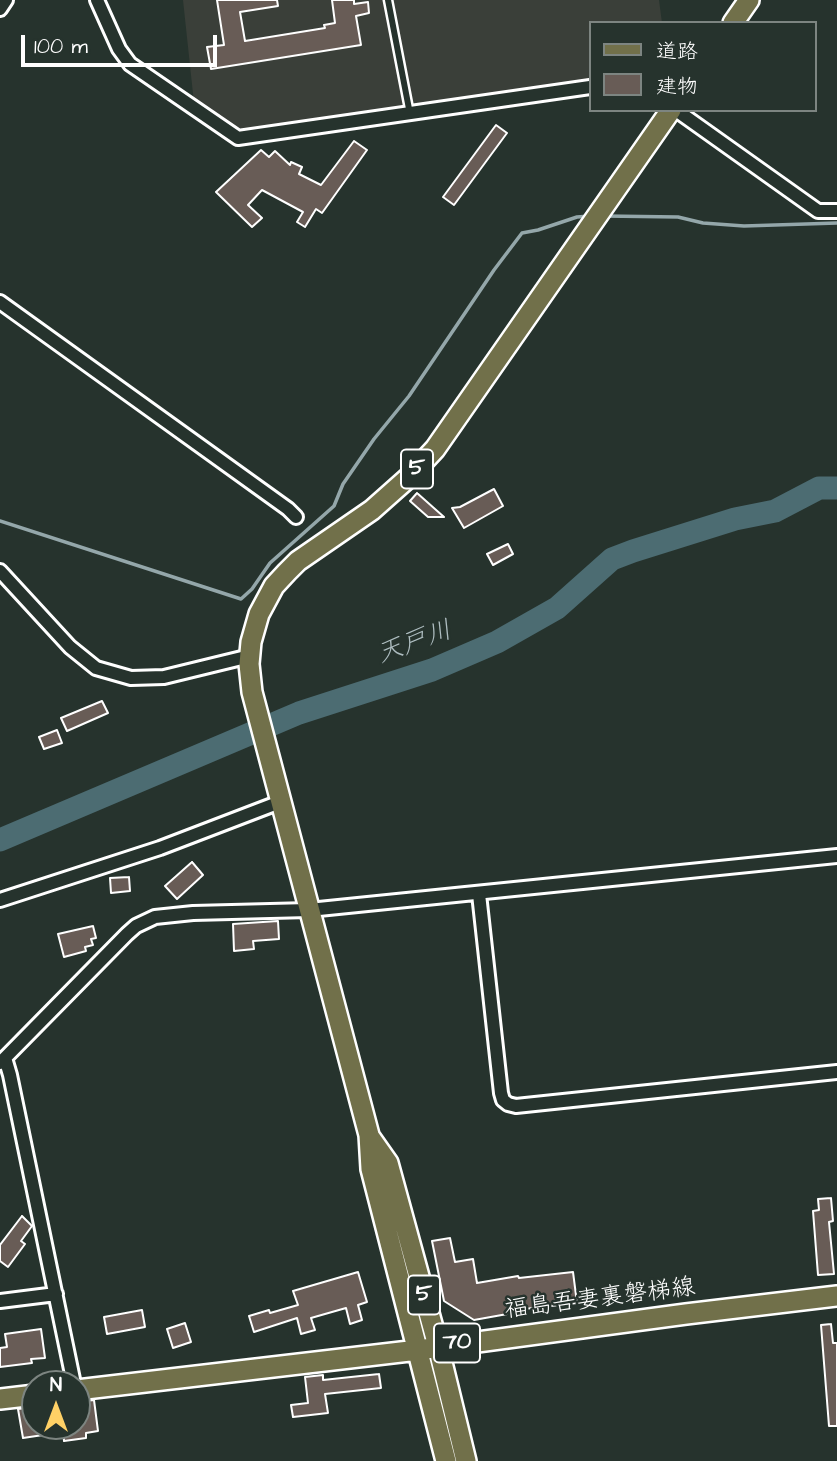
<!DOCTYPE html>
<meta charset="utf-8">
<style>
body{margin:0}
#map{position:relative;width:837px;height:1461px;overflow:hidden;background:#26332d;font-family:"Architects Daughter","Klee One",sans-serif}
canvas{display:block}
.legend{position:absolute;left:589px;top:21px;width:228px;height:91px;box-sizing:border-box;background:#26332d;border:2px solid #7d8581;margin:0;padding:9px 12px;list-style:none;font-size:21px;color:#fff}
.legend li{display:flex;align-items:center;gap:14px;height:35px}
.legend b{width:35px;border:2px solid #7d8581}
.north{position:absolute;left:21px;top:1370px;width:70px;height:70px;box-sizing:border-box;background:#26332d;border:2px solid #7d8581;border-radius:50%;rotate:0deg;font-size:19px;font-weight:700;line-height:28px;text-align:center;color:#fff}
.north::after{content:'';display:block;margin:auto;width:24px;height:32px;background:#ffd166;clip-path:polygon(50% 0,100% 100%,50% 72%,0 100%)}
.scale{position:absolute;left:21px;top:35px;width:196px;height:32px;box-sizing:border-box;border:4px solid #fff;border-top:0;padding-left:9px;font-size:21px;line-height:24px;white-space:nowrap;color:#fff;-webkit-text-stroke:5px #26332d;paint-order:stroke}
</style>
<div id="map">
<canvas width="837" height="1461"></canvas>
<ul class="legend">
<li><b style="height:9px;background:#71704a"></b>道路</li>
<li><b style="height:19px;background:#685c56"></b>建物</li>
</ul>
<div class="north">N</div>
<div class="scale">100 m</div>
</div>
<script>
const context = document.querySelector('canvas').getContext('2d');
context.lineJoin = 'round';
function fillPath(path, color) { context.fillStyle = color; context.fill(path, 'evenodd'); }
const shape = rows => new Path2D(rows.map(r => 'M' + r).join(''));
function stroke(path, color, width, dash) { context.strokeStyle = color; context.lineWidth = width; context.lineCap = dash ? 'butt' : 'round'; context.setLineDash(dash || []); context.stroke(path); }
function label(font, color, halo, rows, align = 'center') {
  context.font = font + ' "Architects Daughter","Klee One",sans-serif'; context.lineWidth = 5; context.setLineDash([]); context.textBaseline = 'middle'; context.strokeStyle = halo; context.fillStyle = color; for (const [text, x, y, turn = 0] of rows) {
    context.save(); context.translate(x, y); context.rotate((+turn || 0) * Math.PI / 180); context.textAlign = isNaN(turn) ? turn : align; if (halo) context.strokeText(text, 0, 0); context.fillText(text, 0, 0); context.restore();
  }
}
fillPath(shape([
 [183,0,659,0,662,23,590,23,590,82,239,134,194,103]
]), '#3a3f39');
stroke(shape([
 [604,216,678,217,703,223,744,226,837,223],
 [0,521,241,599,252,589,270,563,334,506,343,484,374,439,409,396,494,270,522,233,538,230,577,217,590,216]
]), '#94a7aa', 3.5);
stroke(shape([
 [0,840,299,713,432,670,497,642,557,608,612,559,633,551,735,519,775,511,819,488,837,488]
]), '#4c6c72', 23);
const building = shape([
 [217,0,277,0,278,6,240,12,245,41,325,28,324,25,335,23,332,0,354,0,354,4,368,2,369,13,356,16,361,45,211,69,207,47,224,45,217,0],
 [496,125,507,133,454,205,443,197,496,125],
 [354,141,367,150,322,213,316,209,305,227,297,222,303,212,262,190,248,205,262,218,252,227,216,192,261,150,269,157,275,151,290,165,291,162,302,167,299,174,321,185,354,141],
 [494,489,503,506,464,528,452,508,460,507,494,489],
 [417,493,444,517,428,517,410,501,417,493],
 [508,544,513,554,493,565,487,554,508,544],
 [102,701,108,713,67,731,61,718,102,701],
 [57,730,62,743,44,749,39,737,57,730],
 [192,862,203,875,177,899,165,886,192,862],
 [129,877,130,891,111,893,110,878,129,877],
 [278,921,279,939,253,941,254,949,234,951,233,924,278,921],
 [93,926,96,938,91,939,93,945,85,947,86,951,64,957,58,934,93,926],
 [831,1198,833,1221,829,1222,834,1274,818,1275,813,1211,819,1210,818,1199,831,1198],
 [22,1216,32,1226,21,1241,25,1244,8,1267,0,1261,0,1245,22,1216],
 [450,1238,455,1262,473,1259,477,1283,518,1276,519,1278,573,1272,577,1303,524,1309,524,1311,474,1320,444,1301,432,1241,450,1238],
 [358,1272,367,1302,358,1305,362,1320,350,1324,346,1308,311,1318,315,1330,301,1334,297,1318,254,1332,249,1316,269,1310,270,1313,298,1305,293,1291,358,1272],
 [142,1310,145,1327,107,1334,104,1317,142,1310],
 [185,1323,191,1342,173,1348,167,1329,185,1323],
 [831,1324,833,1343,837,1343,837,1426,829,1426,821,1325,831,1324],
 [41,1329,45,1358,31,1359,32,1363,0,1367,0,1348,7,1347,5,1334,41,1329],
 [379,1374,381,1388,325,1394,328,1413,293,1417,291,1405,308,1403,305,1377,323,1375,323,1380,379,1374],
 [94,1400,98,1431,86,1433,86,1438,64,1441,63,1432,23,1438,18,1409,35,1407,35,1426,77,1426,77,1402,94,1400]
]);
fillPath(building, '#685c56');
stroke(building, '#fff', 2);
const lane = shape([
 [388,0,410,114]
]);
const street = shape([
 [97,0,119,49,130,64,238,138,590,87],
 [0,9,6,0],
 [676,110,818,211,837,211],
 [0,302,288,509,296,517],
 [0,571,70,647,96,668,131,678,164,677,250,656],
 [479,894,501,1093,503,1100,508,1104,516,1106,837,1072],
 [0,900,160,848,280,802],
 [5,1058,10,1075,74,1384],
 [0,1063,127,934,136,926,155,917,193,913,309,910,837,856],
 [0,1301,56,1294]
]);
const primary = shape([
 [733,23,749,0],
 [369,1136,388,1163,438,1346,466,1461],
 [77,1390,418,1350,686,1314,837,1296],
 [0,1399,35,1395],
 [446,1461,371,1169,369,1135,252,692,249,664,251,642,259,614,274,586,287,572,298,561,372,510,408,478,435,449,671,110]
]);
stroke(lane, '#fff', 11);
stroke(street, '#fff', 18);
stroke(primary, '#fff', 24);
stroke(lane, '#26332d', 6);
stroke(street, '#26332d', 12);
stroke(primary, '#71704a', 19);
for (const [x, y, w] of [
 [417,469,32],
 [424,1295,32],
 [457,1343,46]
]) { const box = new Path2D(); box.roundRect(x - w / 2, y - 19.5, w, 39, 5); context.fillStyle = '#26332d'; context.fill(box); stroke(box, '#fff', 2); }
label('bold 23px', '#fff', null, [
 ["5",417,469],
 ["5",424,1295],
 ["70",457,1343]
]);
label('24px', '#fff', '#26332d', [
 ["福島吾妻裏磐梯線",600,1300,-7]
]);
label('italic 26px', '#aebdc0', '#26332d', [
 ["天戸川",415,644,-20]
]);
</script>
